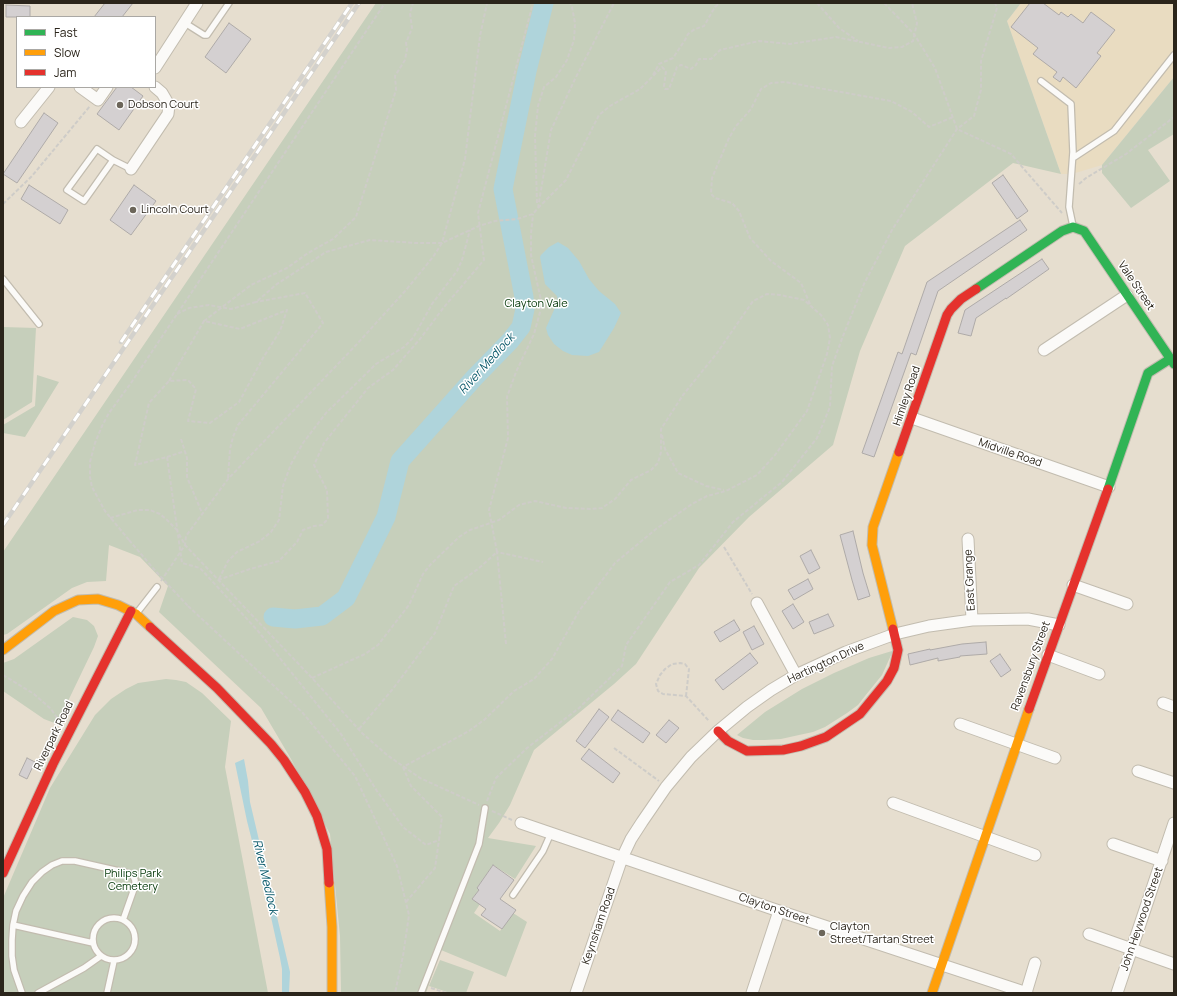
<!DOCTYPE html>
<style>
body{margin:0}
#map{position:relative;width:1177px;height:996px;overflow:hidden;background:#e6decf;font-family:Manrope,sans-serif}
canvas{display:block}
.frame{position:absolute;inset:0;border:4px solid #2b251b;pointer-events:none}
.legend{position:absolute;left:16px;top:16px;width:140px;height:72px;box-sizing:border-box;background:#fff;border:1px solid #aaa8a4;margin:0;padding:5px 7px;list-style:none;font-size:12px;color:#2b251b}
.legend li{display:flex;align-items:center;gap:8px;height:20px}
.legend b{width:20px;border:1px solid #aaa8a4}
</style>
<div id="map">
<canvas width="1177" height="996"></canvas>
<div class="frame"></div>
<ul class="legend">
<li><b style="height:5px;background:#30b455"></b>Fast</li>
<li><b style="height:5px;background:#ff9f0a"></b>Slow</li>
<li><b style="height:5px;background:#e5322d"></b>Jam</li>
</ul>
</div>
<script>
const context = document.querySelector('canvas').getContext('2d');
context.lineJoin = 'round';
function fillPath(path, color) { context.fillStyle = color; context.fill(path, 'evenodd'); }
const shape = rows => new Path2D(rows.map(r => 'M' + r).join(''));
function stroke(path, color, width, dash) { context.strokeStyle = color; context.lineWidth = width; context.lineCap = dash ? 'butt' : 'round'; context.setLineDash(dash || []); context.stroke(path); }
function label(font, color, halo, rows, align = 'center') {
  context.font = font + ' Manrope,sans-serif'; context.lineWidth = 3; context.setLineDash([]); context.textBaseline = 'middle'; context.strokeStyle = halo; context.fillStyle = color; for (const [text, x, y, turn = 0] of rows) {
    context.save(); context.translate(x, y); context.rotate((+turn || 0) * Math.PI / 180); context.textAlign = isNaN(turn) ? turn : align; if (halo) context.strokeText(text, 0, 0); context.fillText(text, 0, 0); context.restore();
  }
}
fillPath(shape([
 [1021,3,1174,3,1174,77,1102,165,1072,174,1061,174,1007,21]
]), '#e9dcc1');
fillPath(shape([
 [376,3,1021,3,1007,21,1061,174,1013,163,905,246,860,351,833,445,749,517,699,568,636,664,614,684,534,750,510,805,499,823,488,838,536,846,515,879,493,865,477,888,479,890,472,899,480,904,474,913,500,931,513,913,527,922,506,977,441,950,426,993,341,993,340,936,330,834,291,759,261,708,159,612,168,586,140,557,109,545,106,581,87,582,72,588,7,634,3,635,3,552],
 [1174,77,1174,134,1148,150,1170,181,1131,208,1102,173,1102,165],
 [3,327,36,328,32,402,3,420],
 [37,375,59,382,25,437,3,433,3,425,35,406],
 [73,617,87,620,94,626,98,636,94,647,57,724,44,719,3,691,3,663,14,659],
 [892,651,892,653,882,675,865,696,858,705,847,713,825,727,813,732,799,735,781,739,765,740,753,740,743,738,737,735,765,712,802,689,834,673,869,658],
 [166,679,176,680,186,682,202,693,231,721,225,767,268,993,3,993,3,898,50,788,95,715,111,699,126,689,138,683],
 [440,960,474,972,466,993,450,993,429,986]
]), '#c6cfbb');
fillPath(shape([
 [558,242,568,248,579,261,589,279,599,291,615,304,621,313,614,328,599,352,588,356,572,355,563,351,554,344,548,335,546,328,558,301,557,296,545,284,540,257,541,255,549,247],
 [244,759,248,781,250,802,290,972,289,993,282,993,282,969,280,958,269,908,247,821,235,763]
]), '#afd4db');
stroke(shape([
 [273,617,295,619,322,616,346,598,386,517,400,461,475,377,510,341,521,327,525,309,524,297,503,189,527,71,544,3]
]), '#afd4db', 19);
const building = shape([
 [105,3,133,3,122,17,94,17,105,3],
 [1030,3,1043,3,1059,15,1061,12,1068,17,1071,14,1083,23,1091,12,1115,30,1097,53,1101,56,1076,88,1063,77,1060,82,1053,77,1057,72,1033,54,1038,48,1011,27,1030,3],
 [6,5,30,6,30,17,6,17,6,5],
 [229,23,251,39,226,73,205,57,229,23],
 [117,87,131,87,143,96,119,130,97,114,117,87],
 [44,113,58,123,17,183,3,174,44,113],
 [1003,175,1028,211,1017,219,992,183,1003,175],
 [29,185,68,210,60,224,21,199,29,185],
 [134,185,156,201,131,235,110,220,134,185],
 [1020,220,1027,230,938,291,916,355,911,353,874,457,862,453,898,352,902,354,927,282,1020,220],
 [1042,259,1049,269,1006,299,1006,298,976,318,971,336,958,333,965,310,1042,259],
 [853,531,863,573,870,596,858,600,852,580,840,535,853,531],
 [811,550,820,568,809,574,800,556,811,550],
 [808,579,813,589,794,600,788,590,808,579],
 [793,604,804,622,793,629,782,611,793,604],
 [828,614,834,626,814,634,809,622,828,614],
 [734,620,740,630,720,642,714,632,734,620],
 [754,626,764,644,752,650,743,632,754,626],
 [986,642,987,654,960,656,960,657,938,661,938,658,910,665,908,654,930,649,930,650,962,644,986,642],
 [750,653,758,663,723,690,715,680,750,653],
 [1000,654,1011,670,1001,677,990,661,1000,654],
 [599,709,609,717,585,748,576,741,599,709],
 [618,710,650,733,643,743,611,720,618,710],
 [669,720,679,728,666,743,656,735,669,720],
 [589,749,620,773,613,783,581,759,589,749],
 [27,758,35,762,27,779,19,775,27,758],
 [493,865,514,880,500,899,516,910,502,929,481,915,486,909,472,899,479,890,477,888,493,865]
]);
fillPath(building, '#d4d0d1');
stroke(building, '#aeaaa8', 1);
const lane = shape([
 [185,23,204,35,207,35,229,3],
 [1041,81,1071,104,1073,152,1069,207,1073,226],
 [1073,158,1114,131,1174,55],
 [113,160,84,201,67,190,97,149,113,160,131,169],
 [3,279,39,324],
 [136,614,157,587],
 [513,895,543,851,551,833],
 '93 939a21 21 0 1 1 42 0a21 21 0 1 1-42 0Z',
 [13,925,93,943],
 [22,993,14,970,12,956,12,940,13,925,16,911,23,896,32,882,42,872,52,865,62,861,75,861,128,873,133,876,135,880,135,886,123,920],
 [38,993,84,968,101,956],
 [107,993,114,961],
 [421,993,479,844,485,808]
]);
const street = shape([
 [155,68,197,3],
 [80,87,98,100,107,87],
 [21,122,49,87],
 [131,169,168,114,169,105,162,93,155,87],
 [1044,350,1127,295],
 [912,418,1109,487],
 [968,539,972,620],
 [1073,585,1127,604],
 [757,603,796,675],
 [1048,655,1099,674],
 [1163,703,1174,707],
 [960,724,1055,758],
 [1138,771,1174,783],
 [893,803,1035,855],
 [521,823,779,911,1027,993],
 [1113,844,1162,861],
 [1089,934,1174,964],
 [576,993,622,858,631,839,642,822,666,787,691,757,718,731,747,707,771,690,796,675,846,652,895,634,929,626,972,620,1028,619,1059,625],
 [752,993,779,911],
 [1026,993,1035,963],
 [1117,993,1174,823]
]);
const fast = shape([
 [976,289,1062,231,1073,227,1084,231,1174,364],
 [1108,489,1148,373,1170,359]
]);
const slow = shape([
 [893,629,872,545,873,527,899,452],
 [3,650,54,611,78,600,98,599,118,605,136,614,150,627],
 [329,883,332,927,332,993],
 [932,993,1029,709]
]);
const jam = shape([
 [899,452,947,315,951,309,961,299,976,289],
 [150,627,217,688,271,744,284,760,305,792,317,816,327,849,329,883],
 [1029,709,1108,489],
 [718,731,728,741,747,751,783,750,801,746,826,737,860,714,887,681,894,668,898,650,893,629],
 [3,873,53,764,131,611]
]);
stroke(lane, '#c2bcaf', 8);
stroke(street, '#c2bcaf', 13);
stroke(fast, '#c2bcaf', 11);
stroke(slow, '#c2bcaf', 11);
stroke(jam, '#c2bcaf', 11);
stroke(shape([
 [817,3,839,28,858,41],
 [884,3,914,34,935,68,957,129,1011,154,1062,213],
 [653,75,659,64,673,58,685,40,688,34,695,29,704,26,715,7,720,3,737,3],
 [1079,184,1086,178,1126,154,1174,117],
 [537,203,535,136,538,106,544,87,556,77,567,60,574,40,575,23,572,7,570,3],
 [3,204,32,176,90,106],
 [538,208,566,180,599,115,610,106,640,89,662,67,666,71,664,86,665,89,669,89,677,67,681,65,691,69,696,65,699,59,711,59,720,50,759,41,790,44,836,37,889,48,902,47,913,41,917,23,912,3],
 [810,304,801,283,771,261,750,238,739,211,732,203,715,198,711,194,712,178,729,138,736,126,751,109,761,89,771,83,785,82,891,101,912,112,929,127,953,117],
 [177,314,189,308,209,305,231,309,256,302,277,284,326,252,370,240,416,243,442,243,465,159,480,36,487,3],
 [169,381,204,321],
 [662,435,665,449,678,473,706,486,724,490],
 [181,439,187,458,187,477,202,513],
 [167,457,185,451],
 [228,478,230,449,233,437,238,425,323,323,305,293,256,302],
 [110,518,138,510,150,510,160,514,167,520,177,530],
 [179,534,185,545,312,678,362,733,387,755,420,778,479,805],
 [129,540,105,511,92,487,90,477,90,462,95,443,102,426,109,413,131,383,385,3],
 [724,547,752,594],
 [219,579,228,561,237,552,260,541,271,532,279,520,283,486,291,464,303,443,326,413,376,364,404,347,413,338,432,304,457,271,462,260,470,230],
 [218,580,250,569,279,561,297,542,303,530,314,526,322,525,328,519,327,490,314,465,324,443,368,388,393,370,420,339,444,307,484,260,478,213,533,3],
 [161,581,185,545,186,536,228,479,357,344,406,290,433,257,442,243,479,226,495,221,517,219,533,214,538,208,551,130,575,79,614,3],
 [188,606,302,712,355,776,397,866,409,915,403,956,395,993],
 [506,644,497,552,543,562],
 [3,675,34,694,51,709,60,722],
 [312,678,365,654,378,645,409,605,423,574,431,564,459,537,470,530,499,520,519,505,535,501,566,508,590,509,602,508,615,499,631,480,651,470,658,463,661,452,661,429,683,395,717,353,753,301,767,294,780,295,804,300,821,315,828,325,830,338,827,354,807,411,775,455,757,475,726,491,707,496,692,504,656,529,615,563,579,611,552,659,534,679,514,691,484,720,469,731,403,767],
 [686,696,689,669,685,664,680,663,672,664,665,669,660,675,656,684,658,691,663,694,686,696,709,721],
 [359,729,392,690,435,633,454,586,478,569,497,552,489,510,508,438,507,397,516,372,534,334,542,305,531,255,531,234,533,214],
 [614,748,659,781],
 [403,767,411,786,442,817,439,840,426,845,403,827,377,791,341,734,258,631,200,568,182,563,167,457,135,465,149,403,169,381,188,380,196,389,188,421,210,423,239,402,263,358,280,331,287,310,240,329,204,321,251,285,287,268,308,253,333,239,356,217,396,90,395,76,405,60,407,49,406,43,412,28,410,13,413,3],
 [487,801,496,778,527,748,579,708,622,666,626,645,670,582,699,565,733,522,782,482,817,438,830,407,832,366,843,336,864,284,892,230,957,129,974,116,981,90,981,61,997,8,995,3],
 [492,811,512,820],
 [406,902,435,868,439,840],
 [431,988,446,993]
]), '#ceccc8', 2, [4, 2]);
stroke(lane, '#fbfaf8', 5.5);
stroke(street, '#fbfaf8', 11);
stroke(fast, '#30b455', 9);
stroke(slow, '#ff9f0a', 9);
stroke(jam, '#e5322d', 9);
const rail = shape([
 [121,342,352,3],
 [3,525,359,3]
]);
stroke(rail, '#d3d1cc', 4.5);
stroke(rail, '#fff', 3, [9]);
stroke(shape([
 [129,540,159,575,188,606]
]), '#ceccc8', 2, [4, 2]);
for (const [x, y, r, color] of [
 [120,105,4,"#6c665a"],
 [133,210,4,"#6c665a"],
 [822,933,4,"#6c665a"]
]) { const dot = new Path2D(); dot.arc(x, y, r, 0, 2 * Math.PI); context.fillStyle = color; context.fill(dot); stroke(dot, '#fff', 1.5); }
label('11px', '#2b251b', '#fff', [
 ["Dobson Court",128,105],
 ["Lincoln Court",141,210],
 ["Clayton",830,927],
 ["Street/Tartan Street",830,940]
], 'left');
label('11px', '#2b251b', '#fff', [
 ["Vale Street",1136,286,56],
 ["Himley Road",907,396,-71],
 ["Midville Road",1010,453,19],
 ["East Grange",970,580,-93],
 ["Hartington Drive",826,663,-25],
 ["Ravensbury Street",1031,666,-70],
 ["Riverpark Road",54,736,-64],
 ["Clayton Street",774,909,19],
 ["John Heywood Street",1142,919,-71],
 ["Keynsham Road",599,926,-71]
]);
label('11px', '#023606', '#fff', [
 ["Clayton Vale",536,304],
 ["Philips Park",133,874],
 ["Cemetery",133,887]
]);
label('italic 12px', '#085869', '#fff', [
 ["River Medlock",487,364,-48],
 ["River Medlock",265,877,77]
]);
</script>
